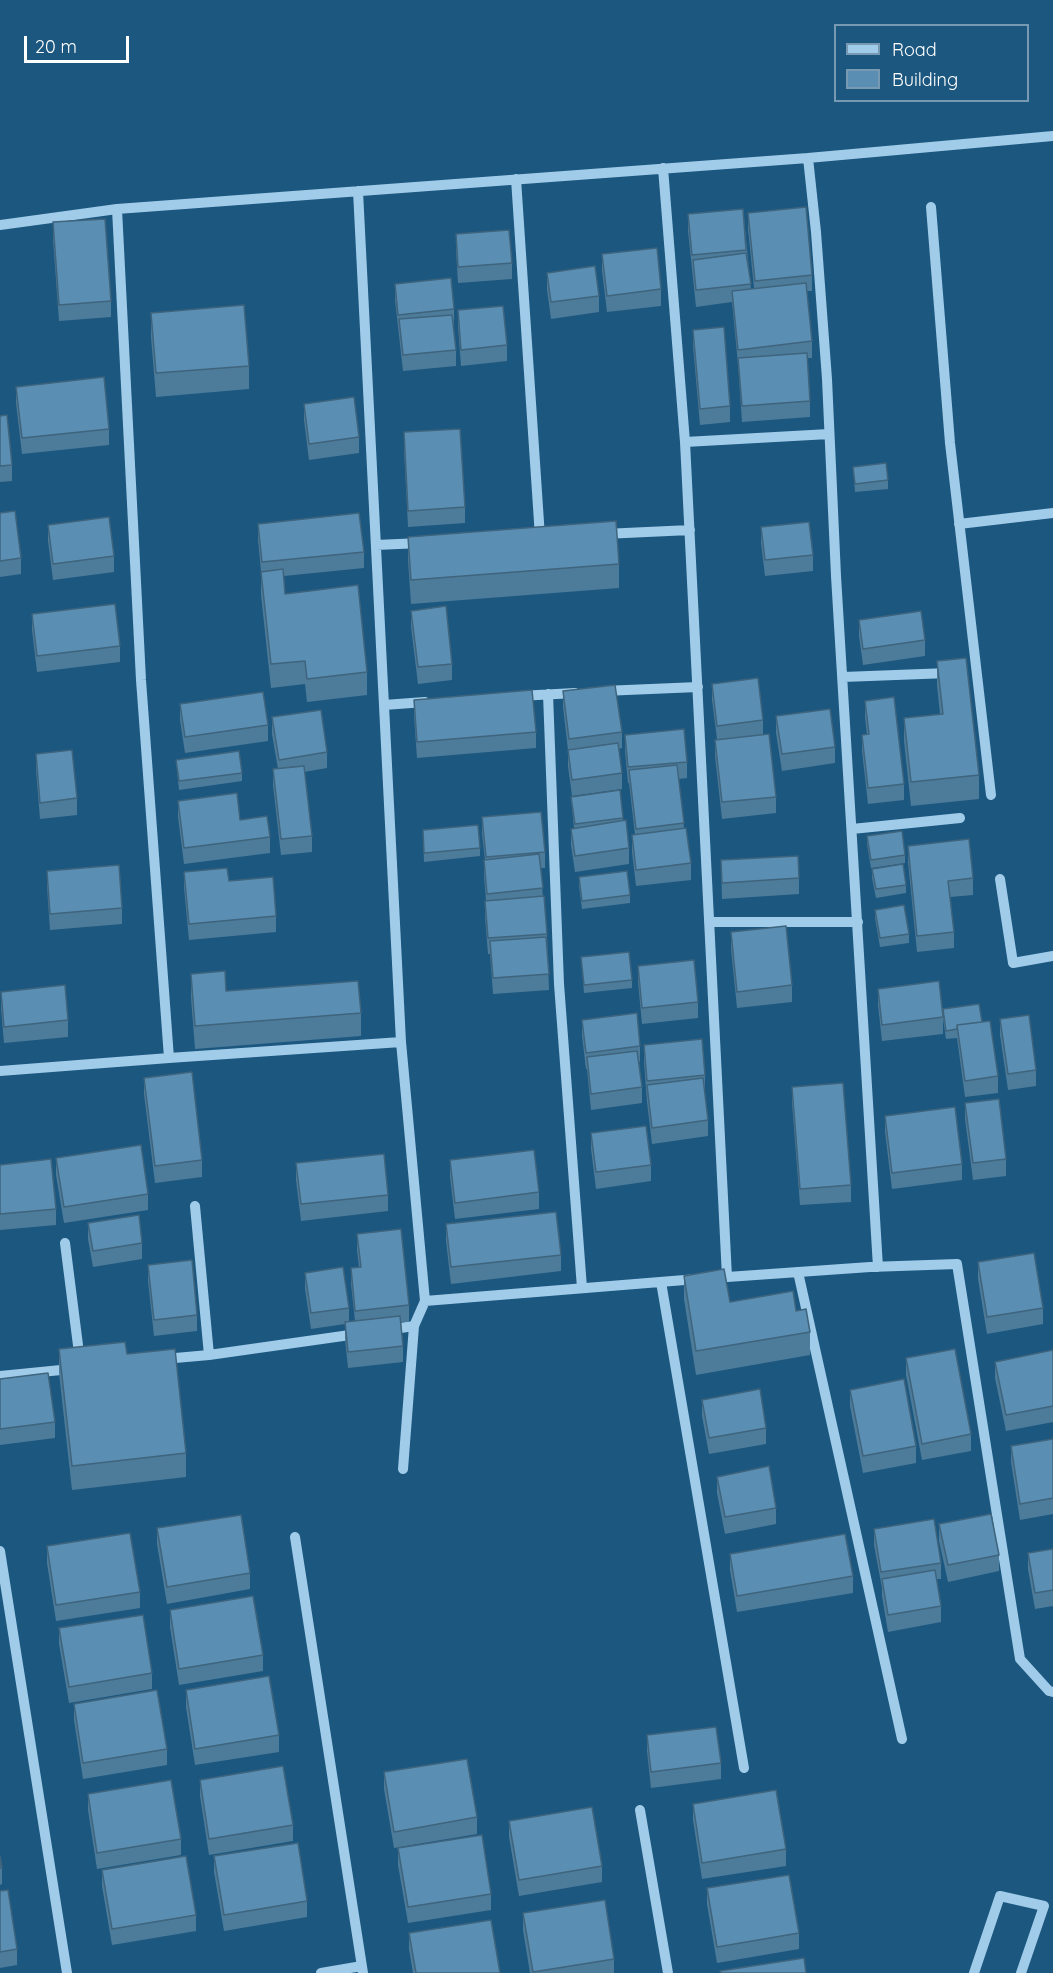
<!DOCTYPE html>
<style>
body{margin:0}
#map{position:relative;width:1053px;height:1973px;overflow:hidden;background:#1c577f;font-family:Quicksand,sans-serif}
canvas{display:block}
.legend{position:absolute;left:834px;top:24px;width:195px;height:78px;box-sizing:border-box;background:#1c577f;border:2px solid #779ab2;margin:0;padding:8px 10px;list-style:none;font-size:18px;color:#fff}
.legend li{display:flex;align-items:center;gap:12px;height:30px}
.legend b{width:30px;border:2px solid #779ab2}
.scale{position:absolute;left:24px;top:36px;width:105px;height:27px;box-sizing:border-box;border:3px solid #fff;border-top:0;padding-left:8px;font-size:18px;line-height:21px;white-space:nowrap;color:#fff;-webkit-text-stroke:4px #1c577f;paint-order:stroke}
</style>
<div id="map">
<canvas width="1053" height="1973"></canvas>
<ul class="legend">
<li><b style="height:8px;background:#a0cce9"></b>Road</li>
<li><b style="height:16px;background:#5a8fb3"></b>Building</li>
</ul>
<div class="scale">20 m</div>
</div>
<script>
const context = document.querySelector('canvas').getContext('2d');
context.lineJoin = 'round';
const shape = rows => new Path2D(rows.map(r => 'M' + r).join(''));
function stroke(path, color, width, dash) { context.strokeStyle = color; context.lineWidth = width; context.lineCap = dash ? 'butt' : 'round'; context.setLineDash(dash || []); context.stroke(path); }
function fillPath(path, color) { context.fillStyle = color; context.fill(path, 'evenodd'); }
stroke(shape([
 [808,158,816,232,827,379,836,576,878,1267],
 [663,168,685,442,727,1277],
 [516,179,540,537],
 [931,207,950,443,991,795],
 [0,225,117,209,808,158,1053,136],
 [685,442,829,434],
 [959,524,1053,513],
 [604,534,690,530],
 [376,545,421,543],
 [843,677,949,673],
 [603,691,698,687],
 [548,694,559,984,582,1288],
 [519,696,575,693],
 [384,705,425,702],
 [852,829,960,818],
 [1000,879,1013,963,1053,956],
 [709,922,858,922],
 [401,1042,425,1301,697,1279],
 [169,1058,401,1042,358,191],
 [0,1071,169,1058,141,680,117,209],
 [195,1206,209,1355],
 [65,1243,80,1361],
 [798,1272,902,1739],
 [713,1278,870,1267,957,1264,1020,1659,1049,1691,1053,1692],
 [661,1282,744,1768],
 [414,1326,425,1301],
 [387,1330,414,1326,403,1469],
 [164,1359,209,1355,357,1334],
 [0,1376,71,1369],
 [295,1537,363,1973],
 [0,1551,67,1973],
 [640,1810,668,1973],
 [321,1973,362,1966],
 [974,1973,1000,1896,1044,1906,1021,1973]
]), '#a0cce9', 10);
fillPath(shape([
 [743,209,751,289,754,288,748,229,748,213,812,275,812,291,807,291,812,341,812,358,807,358,810,401,810,417,742,422,738,364,732,302,696,307,688,231,688,214],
 [53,222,111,301,111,317,59,321,53,239],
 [456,234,512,263,512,279,458,283,456,250],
 [602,254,661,289,661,306,607,312,602,271],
 [547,273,599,296,599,312,551,319,547,289],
 [395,284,454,309,454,325,453,325,456,350,456,366,403,371,395,300],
 [458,310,507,345,507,361,461,366,458,326],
 [151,313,249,366,249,389,156,397,151,337],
 [693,330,730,406,730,422,700,425,693,346],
 [16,387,109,429,109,445,22,454,16,403],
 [304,404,359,437,359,453,309,460,304,420],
 [0,416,12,465,12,481,0,482],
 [404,432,465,507,465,523,408,527,404,449],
 [853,467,888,480,888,489,855,492],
 [0,513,21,558,21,574,0,577],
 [258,524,364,552,364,568,284,576,285,594,367,672,367,695,307,702,305,684,271,688,261,595,261,571,258,540],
 [48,525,114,556,114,572,53,580,48,541],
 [761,527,813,555,813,571,765,576,761,543],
 [408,537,619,564,619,588,411,604,408,560],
 [411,611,452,664,452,680,418,684,411,627],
 [32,614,120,646,120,662,37,672,32,630],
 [859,620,925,640,925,656,863,665,859,636],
 [937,661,979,775,979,799,911,806,904,741,904,718,940,714,937,685],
 [712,684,763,720,763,734,776,797,776,813,722,819,715,756,715,740,717,739,712,700],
 [563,691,622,732,622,748,619,749,622,773,622,789,572,796,568,766,568,750,563,707],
 [414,700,536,732,536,748,417,758,414,716],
 [865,701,904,784,904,800,868,804,862,751,862,735,867,735,865,717],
 [180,704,268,725,268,741,185,753,180,720],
 [776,716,835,747,835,763,782,771,776,733],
 [272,717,327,752,327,768,304,772,312,836,312,852,281,855,273,785,273,769,278,769,272,734],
 [625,735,687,762,687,778,679,779,684,828,691,863,691,880,636,886,632,852,632,835,635,835,629,783,628,783,625,751],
 [36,754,77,798,77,815,40,819,36,770],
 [176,760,242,773,242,781,179,790],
 [620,790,623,821,629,848,629,864,575,872,571,845,571,829,574,828,571,797],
 [178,801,240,820,270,837,270,853,184,864,178,817],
 [482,817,545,852,545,868,540,868,547,934,549,990,493,994,490,954,488,954,485,917,485,901,486,901,484,876,484,860,485,860,482,834],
 [423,830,480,848,480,856,424,862],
 [867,836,905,855,905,863,871,868,867,844],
 [908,846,973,878,973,895,950,897,954,932,954,948,917,952,908,862],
 [721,860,799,878,799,894,722,899],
 [872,869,906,885,906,893,876,898,872,878],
 [47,871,122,908,122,924,50,930,47,887],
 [184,872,229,881,276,916,276,932,189,940,184,888],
 [579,877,630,895,630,903,582,909,579,886],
 [875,910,909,934,909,943,880,947,875,918],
 [731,932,792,985,792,1002,737,1008,731,949],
 [581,957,632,980,632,988,584,993],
 [638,966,698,1002,698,1018,642,1024,638,982],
 [191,974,226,991,361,1013,361,1036,195,1049,191,998],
 [878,989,943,1017,943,1009,982,1022,998,1076,998,1093,965,1097,957,1038,946,1039,943,1018,943,1034,882,1041,878,1005],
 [1,992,68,1020,68,1037,4,1043,1,1008],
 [1000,1019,1036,1070,1036,1086,1008,1090,1000,1035],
 [582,1020,640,1046,640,1062,639,1062,642,1087,642,1103,591,1110,587,1069,586,1069,582,1036],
 [644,1045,705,1075,705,1092,708,1120,708,1136,652,1144,647,1102,644,1062],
 [144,1078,202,1160,202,1177,155,1183,144,1094],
 [792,1087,851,1185,851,1202,800,1205,792,1103],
 [965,1103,1006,1159,1006,1176,973,1180,965,1119],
 [885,1116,962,1164,962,1180,892,1189,885,1132],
 [591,1133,651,1165,651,1181,596,1189,591,1149],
 [56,1158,148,1194,148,1210,64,1223,56,1175],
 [450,1160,539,1192,539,1209,455,1219,450,1177],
 [296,1163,388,1195,388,1211,301,1221,296,1180],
 [0,1165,56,1209,56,1225,0,1230],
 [88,1223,142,1243,142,1259,93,1267,88,1239],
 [446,1224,561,1255,561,1271,451,1284,446,1241],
 [357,1234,409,1305,409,1322,401,1322,403,1346,403,1362,348,1368,345,1339,345,1324,311,1329,305,1289,305,1273,349,1308,349,1322,355,1321,351,1284,351,1268,359,1267,357,1250],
 [978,1262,1043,1308,1043,1324,987,1334,978,1279],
 [148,1265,197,1315,197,1331,154,1336,148,1281],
 [684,1276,730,1302,796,1311,810,1332,810,1355,696,1375,684,1299],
 [59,1349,127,1354,186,1453,186,1477,72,1490,59,1373],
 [1053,1350,1053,1422,1006,1431,995,1378,995,1362],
 [906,1358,971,1434,971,1451,922,1460,906,1375],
 [0,1379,55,1422,55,1438,0,1445],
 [850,1390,916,1446,916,1463,863,1473,850,1406],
 [702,1400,766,1428,766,1444,709,1454,702,1416],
 [1053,1439,1053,1514,1020,1520,1011,1462,1011,1446],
 [717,1477,776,1508,776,1524,725,1534,717,1493],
 [939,1524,999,1555,999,1571,948,1582,939,1541],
 [157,1528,250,1573,250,1589,167,1604,157,1544],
 [874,1529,941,1563,941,1579,937,1579,941,1606,941,1622,888,1632,882,1596,882,1588,874,1545],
 [47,1546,140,1592,140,1608,56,1621,47,1563],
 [1053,1549,1053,1606,1035,1609,1028,1569,1028,1553],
 [730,1554,853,1576,853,1593,737,1612,730,1570],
 [170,1610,263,1655,263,1671,179,1685,170,1627],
 [59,1628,152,1673,152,1689,69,1703,59,1644],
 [186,1690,279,1735,279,1752,195,1765,186,1707],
 [74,1704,167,1749,167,1765,83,1779,74,1720],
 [647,1735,721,1763,721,1779,651,1788,647,1751],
 [384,1772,477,1817,477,1834,394,1848,384,1789],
 [200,1780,293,1825,293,1841,209,1855,200,1796],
 [88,1794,181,1839,181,1855,97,1869,88,1810],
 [693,1804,786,1849,786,1866,702,1879,693,1820],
 [509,1821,602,1866,602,1882,519,1896,509,1837],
 [398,1848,491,1894,491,1910,408,1923,398,1865],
 [0,1856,2,1868,2,1884,0,1885],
 [214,1856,307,1901,307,1917,224,1931,214,1872],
 [102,1870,196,1915,196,1931,112,1945,102,1886],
 [707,1888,799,1933,799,1949,717,1963,707,1904],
 [0,1891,17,1949,17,1965,0,1968],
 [523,1913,614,1959,614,1973,530,1973,523,1930],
 [409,1933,500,1973,413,1973,409,1949]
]), '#4d7b9a');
const building = shape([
 [806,207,812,275,755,281,748,213,806,207],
 [743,209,746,250,692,255,688,214,743,209],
 [105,219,111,301,59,305,53,222,105,219],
 [509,230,512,263,458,267,456,234,509,230],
 [657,248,661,289,607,296,602,254,657,248],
 [746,253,751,284,696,290,693,260,746,253],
 [595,266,599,296,551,302,547,273,595,266],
 [451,278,454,309,398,315,395,284,451,278],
 [806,283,812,341,738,350,732,291,806,283],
 [244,305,249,366,156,373,151,313,244,305],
 [503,306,507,345,461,350,458,310,503,306],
 [452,315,456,350,403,355,399,319,452,315],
 [724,327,730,406,700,409,693,330,724,327],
 [807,353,810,401,742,406,738,358,807,353],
 [104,377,109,429,22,438,16,387,104,377],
 [354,397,359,437,309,444,304,404,354,397],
 [7,415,12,465,0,466,0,416,7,415],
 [460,429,465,507,408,511,404,432,460,429],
 [886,463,888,480,855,484,853,467,886,463],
 [15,511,21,558,0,561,0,513,15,511],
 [359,513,364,552,262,562,258,524,359,513],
 [109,517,114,556,53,564,48,525,109,517],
 [616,521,619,564,411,580,408,537,616,521],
 [809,522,813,555,765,560,761,527,809,522],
 [283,569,285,594,358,585,367,672,307,679,305,661,271,664,261,572,283,569],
 [115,604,120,646,37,656,32,614,115,604],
 [446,606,452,664,418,667,411,611,446,606],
 [921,611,925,640,863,649,859,620,921,611],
 [966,658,979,775,911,782,904,718,943,714,937,661,966,658],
 [758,678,763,720,717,726,712,684,758,678],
 [615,685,622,732,569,739,563,691,615,685],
 [532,690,536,732,417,742,414,700,532,690],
 [263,692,268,725,185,737,180,704,263,692],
 [894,697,904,784,868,788,862,735,869,734,865,701,894,697],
 [830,709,835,747,782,754,776,716,830,709],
 [321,710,327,752,279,760,272,717,321,710],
 [684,729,687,762,628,767,625,735,684,729],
 [769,734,776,797,722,802,715,740,769,734],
 [618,743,622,773,572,780,568,750,618,743],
 [72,750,77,798,40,803,36,754,72,750],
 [239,751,242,773,179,781,176,760,239,751],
 [677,765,684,823,636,829,629,770,677,765],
 [304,766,312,836,281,839,273,769,304,766],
 [620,790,623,818,575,824,571,797,620,790],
 [237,793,240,820,267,816,270,837,184,848,178,801,237,793],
 [541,812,545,852,486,857,482,817,541,812],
 [626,820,629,848,575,856,571,829,626,820],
 [478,825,480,848,424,853,423,830,478,825],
 [686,828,691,863,636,870,632,835,686,828],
 [902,831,905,855,871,860,867,836,902,831],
 [969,839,973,878,948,881,954,932,917,936,908,846,969,839],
 [539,854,543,888,487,894,484,860,539,854],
 [798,856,799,878,722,883,721,860,798,856],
 [903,864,906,885,876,889,872,869,903,864],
 [119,865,122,908,50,914,47,871,119,865],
 [227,868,229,881,273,877,276,916,189,924,184,872,227,868],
 [627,871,630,895,582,901,579,877,627,871],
 [544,896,547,934,488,938,485,901,544,896],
 [904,905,909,934,880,938,875,910,904,905],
 [786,926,792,985,737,992,731,932,786,926],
 [546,937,549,974,493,978,490,941,546,937],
 [629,952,632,980,584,985,581,957,629,952],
 [694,960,698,1002,642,1008,638,966,694,960],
 [225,971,226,991,358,981,361,1013,195,1026,191,974,225,971],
 [939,981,943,1017,882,1025,878,989,939,981],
 [65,985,68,1020,4,1027,1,992,65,985],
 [979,1004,982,1022,957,1025,957,1029,946,1031,943,1009,979,1004],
 [637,1013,640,1046,586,1053,582,1020,637,1013],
 [1029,1015,1036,1070,1008,1074,1000,1019,1029,1015],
 [990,1021,998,1076,965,1081,957,1025,990,1021],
 [702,1039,705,1075,647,1081,644,1045,702,1039],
 [637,1051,642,1087,591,1094,587,1057,637,1051],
 [192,1072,202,1160,155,1166,144,1078,192,1072],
 [703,1078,708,1120,652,1128,647,1085,703,1078],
 [843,1083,851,1185,800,1189,792,1087,843,1083],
 [999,1099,1006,1159,973,1163,965,1103,999,1099],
 [955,1107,962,1164,892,1173,885,1116,955,1107],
 [646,1126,651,1165,596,1172,591,1133,646,1126],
 [141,1145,148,1194,64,1207,56,1158,141,1145],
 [534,1150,539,1192,455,1203,450,1160,534,1150],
 [384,1154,388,1195,301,1204,296,1163,384,1154],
 [51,1159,56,1209,0,1214,0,1165,51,1159],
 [556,1212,561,1255,451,1267,446,1224,556,1212],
 [139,1215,142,1243,93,1251,88,1223,139,1215],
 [401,1229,409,1305,355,1311,351,1268,361,1267,357,1234,401,1229],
 [1034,1253,1043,1308,987,1317,978,1262,1034,1253],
 [192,1260,197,1315,154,1320,148,1265,192,1260],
 [343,1267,349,1308,311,1313,305,1273,343,1267],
 [724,1269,730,1302,793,1291,796,1311,806,1309,810,1332,696,1351,684,1276,724,1269],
 [400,1316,403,1346,348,1352,345,1322,400,1316],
 [125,1342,127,1354,175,1349,186,1453,72,1466,59,1349,125,1342],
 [955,1349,971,1434,922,1444,906,1358,955,1349],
 [1053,1350,1053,1406,1006,1415,995,1362,1053,1350],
 [48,1373,55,1422,0,1429,0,1379,48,1373],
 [904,1379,916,1446,863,1456,850,1390,904,1379],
 [760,1389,766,1428,709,1438,702,1400,760,1389],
 [1053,1439,1053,1498,1020,1504,1011,1446,1053,1439],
 [769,1466,776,1508,725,1517,717,1477,769,1466],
 [991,1514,999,1555,948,1565,939,1524,991,1514],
 [241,1515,250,1573,167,1587,157,1528,241,1515],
 [934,1519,941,1563,881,1572,874,1529,934,1519],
 [130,1533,140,1592,56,1605,47,1546,130,1533],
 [845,1534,853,1576,737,1596,730,1554,845,1534],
 [1053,1549,1053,1590,1035,1593,1028,1553,1053,1549],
 [935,1570,941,1606,888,1615,882,1579,935,1570],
 [253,1596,263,1655,179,1669,170,1610,253,1596],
 [143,1615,152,1673,69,1687,59,1628,143,1615],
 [269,1676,279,1735,195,1749,186,1690,269,1676],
 [157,1690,167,1749,83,1763,74,1704,157,1690],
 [716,1727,721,1763,651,1772,647,1735,716,1727],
 [467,1759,477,1817,394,1832,384,1772,467,1759],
 [283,1766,293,1825,209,1839,200,1780,283,1766],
 [171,1780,181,1839,97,1853,88,1794,171,1780],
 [776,1790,786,1849,702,1863,693,1804,776,1790],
 [592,1807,602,1866,519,1880,509,1821,592,1807],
 [482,1835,491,1894,408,1907,398,1848,482,1835],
 [298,1843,307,1901,224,1915,214,1856,298,1843],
 [0,1856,2,1868,0,1868,0,1856],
 [186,1856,196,1915,112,1929,102,1870,186,1856],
 [789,1875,799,1933,717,1947,707,1888,789,1875],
 [8,1890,17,1949,0,1952,0,1891,8,1890],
 [605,1900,614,1959,533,1972,523,1913,605,1900],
 [491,1920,500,1973,416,1973,409,1933,491,1920],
 [804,1958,806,1973,721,1973,720,1971,804,1958]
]);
fillPath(building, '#5a8fb3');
stroke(building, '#3f647d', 1.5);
</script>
